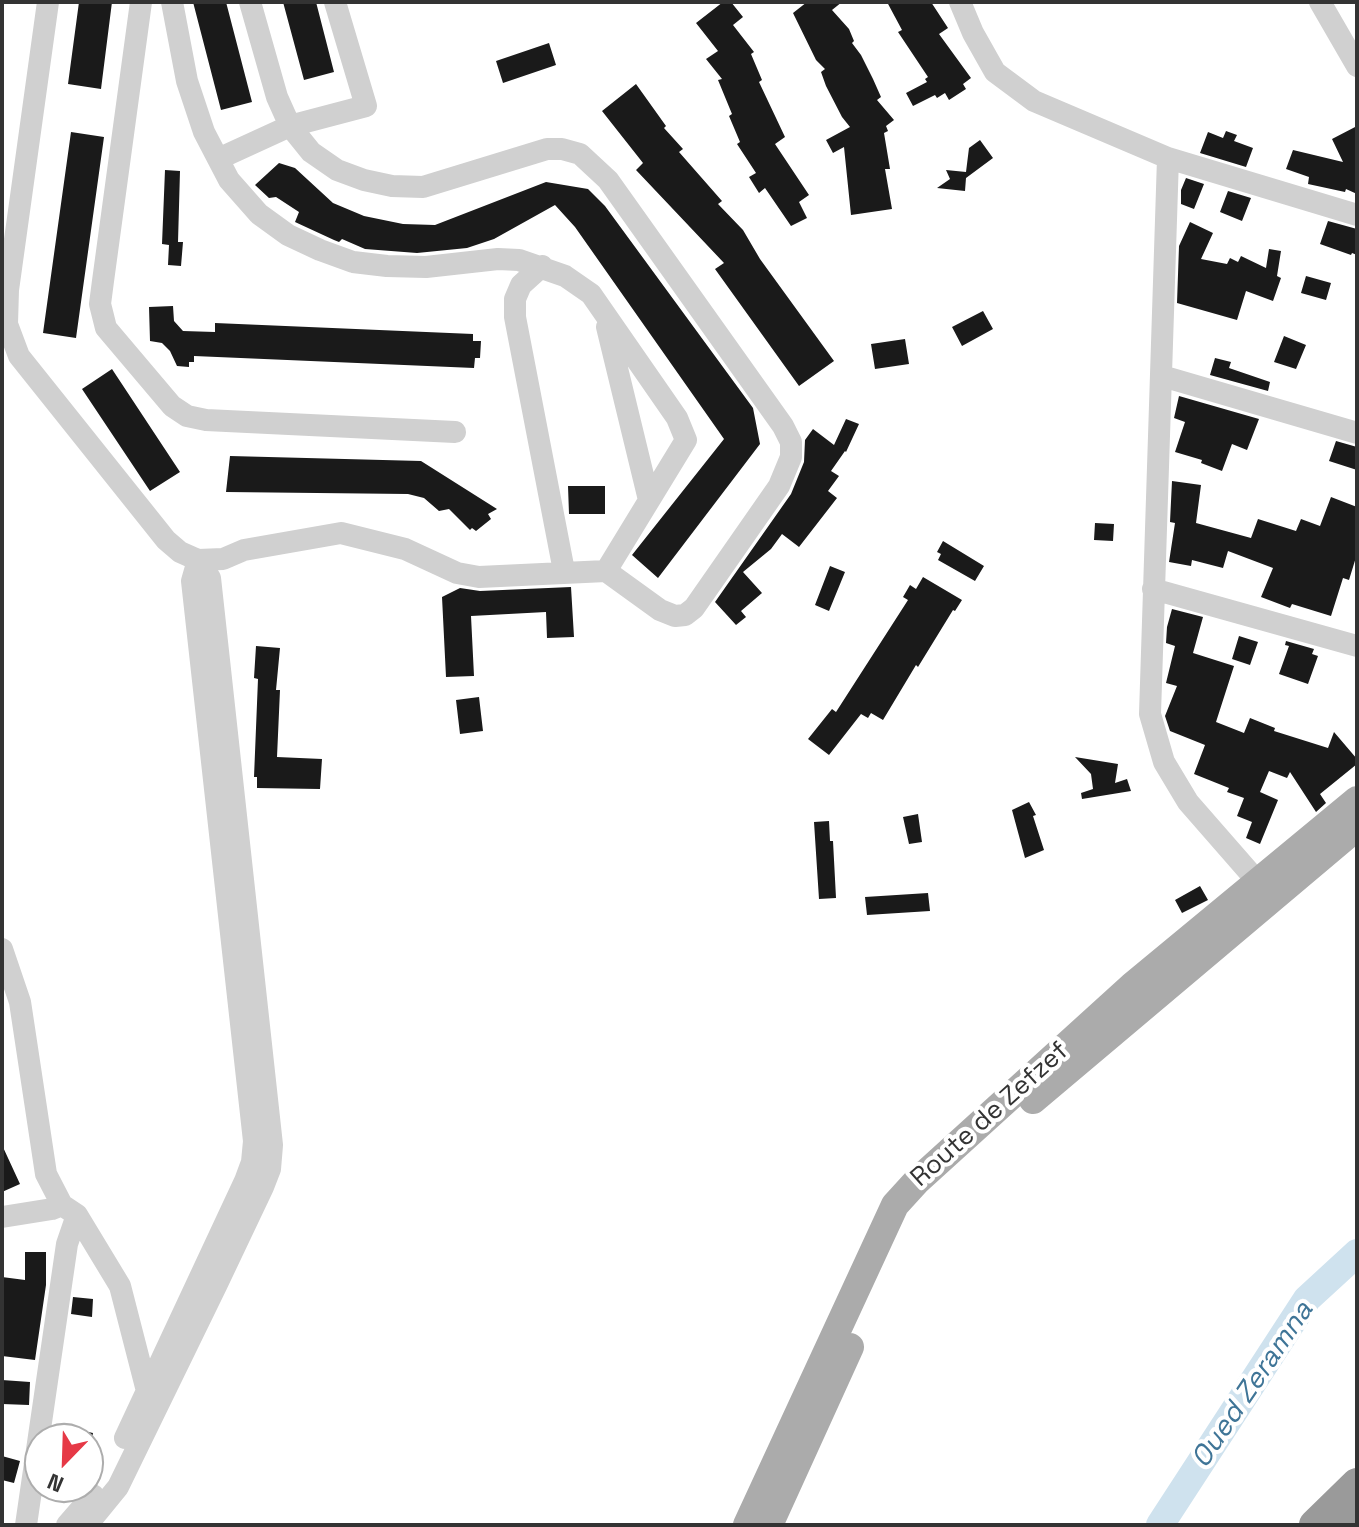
<!DOCTYPE html>
<style>
body{margin:0}
#map{position:relative;width:1359px;height:1527px;overflow:hidden;background:#fff;font-family:"Space Grotesk",sans-serif}
canvas{display:block}
.frame{position:absolute;inset:0;border:4px solid #333;pointer-events:none}
.north{position:absolute;left:24px;top:1423px;width:80px;height:80px;box-sizing:border-box;background:#fff;border:2px solid #adadad;border-radius:50%;rotate:203deg;font-size:22px;font-weight:700;line-height:32px;text-align:center;color:#333}
.north::after{content:'';display:block;margin:auto;width:28px;height:36px;background:#e63946;clip-path:polygon(50% 0,100% 100%,50% 72%,0 100%)}
</style>
<div id="map">
<canvas width="1359" height="1527"></canvas>
<div class="frame"></div>
<div class="north">N</div>
</div>
<script>
const context = document.querySelector('canvas').getContext('2d');
context.lineJoin = 'round';
const shape = rows => new Path2D(rows.map(r => 'M' + r).join(''));
function stroke(path, color, width, dash) { context.strokeStyle = color; context.lineWidth = width; context.lineCap = dash ? 'butt' : 'round'; context.setLineDash(dash || []); context.stroke(path); }
function fillPath(path, color) { context.fillStyle = color; context.fill(path, 'evenodd'); }
function label(font, color, halo, rows, align = 'center') {
  context.font = font + ' "Space Grotesk",sans-serif'; context.lineWidth = 8; context.setLineDash([]); context.textBaseline = 'middle'; context.strokeStyle = halo; context.fillStyle = color; for (const [text, x, y, turn = 0] of rows) {
    context.save(); context.translate(x, y); context.rotate((+turn || 0) * Math.PI / 180); context.textAlign = isNaN(turn) ? turn : align; if (halo) context.strokeText(text, 0, 0); context.fillText(text, 0, 0); context.restore();
  }
}
stroke(shape([
 [1160,1525,1307,1299,1357,1253]
]), '#cfe2ee', 28);
fillPath(shape([
 [79,2,112,2,101,89,68,84],
 [193,2,226,2,252,102,221,110],
 [283,2,316,2,334,72,304,80],
 [723,2,731,2,743,17,733,25,754,52,751,54,762,80,759,82,785,137,775,144,809,195,799,202,807,218,791,226,765,188,759,193,749,177,756,173,737,144,740,142,729,116,732,114,718,80,722,79,706,59,718,51,696,23],
 [807,2,842,2,832,10,849,29,854,41,852,43,861,55,873,79,881,97,877,100,894,120,886,126,888,131,884,133,890,169,885,169,892,209,851,215,844,147,833,153,826,140,850,127,842,117,826,86,821,72,825,69,816,60,793,13],
 [887,2,931,2,948,28,939,34,971,78,963,84,966,89,949,100,945,93,937,98,935,95,913,106,906,93,927,82,925,79,928,77,898,32,902,30],
 [549,43,556,65,503,83,496,61],
 [636,84,666,126,664,128,683,149,679,152,722,201,718,204,743,230,760,259,834,361,799,386,715,269,724,263,636,170,643,163,602,111],
 [1357,126,1357,194,1346,189,1345,192,1308,184,1309,177,1286,169,1293,150,1343,162,1332,139],
 [1226,131,1237,135,1234,141,1253,148,1246,167,1200,153,1208,132,1223,138],
 [71,132,104,137,76,338,43,333],
 [980,140,993,158,966,178,965,191,937,188,950,179,946,170,966,172,969,148],
 [279,163,295,168,333,203,364,216,403,224,435,225,546,182,588,189,605,206,753,408,760,444,658,578,632,555,724,439,575,227,555,205,494,239,467,248,417,253,365,249,342,239,339,242,334,240,295,222,299,212,276,197,269,198,255,185],
 [165,170,180,171,178,242,183,242,181,266,168,265,169,245,162,244],
 [1186,178,1204,184,1194,209,1181,204,1181,190],
 [1228,191,1251,198,1242,221,1220,212],
 [1328,221,1357,229,1357,255,1352,253,1351,255,1320,244],
 [1190,222,1213,233,1201,259,1227,264,1230,258,1238,262,1241,256,1266,268,1269,249,1281,251,1277,276,1281,278,1273,301,1246,291,1237,320,1177,303,1179,246],
 [1306,276,1331,283,1326,300,1301,293],
 [173,306,174,321,183,331,215,332,215,323,473,334,473,341,481,341,480,358,475,358,474,368,194,356,194,362,189,362,189,367,177,366,170,351,162,343,150,341,149,307],
 [983,311,993,329,962,346,952,327],
 [1284,336,1306,345,1296,369,1274,362],
 [905,339,909,364,875,369,871,344],
 [1215,358,1231,362,1229,368,1270,382,1268,391,1210,375],
 [112,369,180,472,150,491,82,389],
 [1179,396,1259,419,1247,450,1232,444,1222,471,1201,463,1202,460,1175,452,1185,422,1174,418],
 [846,419,859,424,846,452,845,451,831,471,839,476,828,491,837,498,799,547,782,534,771,549,743,572,762,593,741,611,746,617,736,625,715,602,791,494,804,462,805,440,813,429,834,445],
 [1336,441,1357,447,1357,470,1329,461],
 [230,456,421,461,497,509,488,514,491,519,476,531,472,528,470,530,449,509,439,511,424,498,408,494,226,492],
 [1172,481,1201,485,1196,523,1251,538,1258,519,1296,531,1301,519,1320,526,1331,497,1357,507,1357,554,1349,580,1343,578,1331,616,1292,604,1290,608,1261,597,1273,568,1228,551,1223,568,1192,560,1191,566,1169,562,1175,523,1170,522],
 [568,486,605,486,605,514,569,514],
 [1095,523,1114,524,1113,541,1094,540],
 [943,541,984,566,975,581,938,560,941,554,937,552],
 [830,566,845,572,829,611,815,605],
 [923,577,962,600,955,611,953,610,918,667,916,665,883,720,871,713,868,718,861,714,829,755,808,739,832,709,836,712,908,600,903,597,910,585,916,589],
 [571,587,574,637,547,638,546,612,471,616,474,676,446,677,442,597,460,588,480,591],
 [1172,609,1203,617,1193,653,1234,666,1216,722,1244,733,1250,718,1275,728,1274,731,1328,748,1334,732,1357,759,1357,764,1320,794,1326,803,1316,812,1290,772,1287,778,1269,771,1260,792,1278,800,1260,844,1246,838,1252,822,1237,816,1244,798,1227,792,1229,788,1194,774,1205,745,1170,731,1165,716,1177,686,1166,683,1175,646,1166,643,1167,627],
 [1239,636,1258,642,1250,665,1232,659],
 [1286,641,1314,649,1312,654,1318,656,1308,684,1279,674,1289,646,1285,645],
 [256,646,280,648,276,690,280,690,277,757,322,759,320,789,257,788,257,777,254,777,258,679,254,678],
 [479,697,483,731,460,734,456,700],
 [1075,757,1118,764,1115,783,1127,779,1131,791,1082,799,1081,793,1093,789,1091,774],
 [1029,802,1036,815,1033,816,1044,850,1025,858,1012,810],
 [918,814,922,842,909,844,903,817],
 [829,821,830,841,833,841,836,898,819,899,814,822],
 [1200,886,1208,900,1182,913,1175,900],
 [928,893,930,911,867,915,865,897],
 [2,1145,20,1184,2,1192],
 [25,1252,46,1252,46,1285,35,1360,2,1356,2,1277,25,1280],
 [73,1297,93,1299,92,1317,71,1314],
 [2,1380,30,1382,29,1405,2,1404],
 [55,1425,93,1433,92,1439,53,1439],
 [2,1456,20,1461,14,1483,2,1480]
]), '#1a1a1a');
stroke(shape([
 [48,2,8,290,7,324,19,356,166,540,180,552,198,560,223,559,244,550,341,533,405,549,457,573,479,577,606,571,660,610,675,616,685,615,694,608,779,486,791,457,791,442,783,426,608,180,580,154,562,149,547,149,423,187,392,186,364,180,337,170,311,152,290,126,277,97,250,2],
 [141,2,103,281,100,304,106,328,172,406,187,416,206,420,455,432],
 [172,2,187,81,204,132,229,180,259,214,288,235,320,250,353,262,387,266,426,267,498,259,519,260,565,276,591,294,677,418,686,440,606,571],
 [960,2,973,33,995,72,1034,101,1168,158,1357,215],
 [1320,2,1357,66],
 [1168,158,1150,714,1164,762,1188,802,1257,881],
 [218,159,290,126,366,106,335,2],
 [542,266,521,285,515,299,515,317,564,571],
 [607,327,649,500],
 [1162,376,1357,433],
 [1153,589,1357,646],
 [2,949,20,1002,46,1174,62,1205,77,1215,120,1286,147,1391],
 [2,1217,52,1209,62,1205],
 [125,1438,245,1181,252,1162,254,1141,192,581,198,560],
 [26,1525,67,1244,77,1215],
 [67,1525,93,1495],
 [87,1525,118,1487,217,1284,263,1187,270,1169,272,1145,210,578,198,560]
]), '#d0d0d0', 22);
stroke(shape([
 [1033,1100,1357,827],
 [747,1525,895,1205,916,1182,1132,986,1357,800],
 [769,1525,850,1347]
]), '#ababab', 28);
stroke(shape([
 [1315,1525,1357,1484],
 [1347,1525,1357,1517]
]), '#9a9a9a', 32);
label('26px', '#333', '#fff', [
 ["Route de Zefzef",990,1115,-42]
]);
label('italic 28px', '#3f7597', '#fff', [
 ["Oued Zeramna",1253,1385,-56]
]);
</script>
